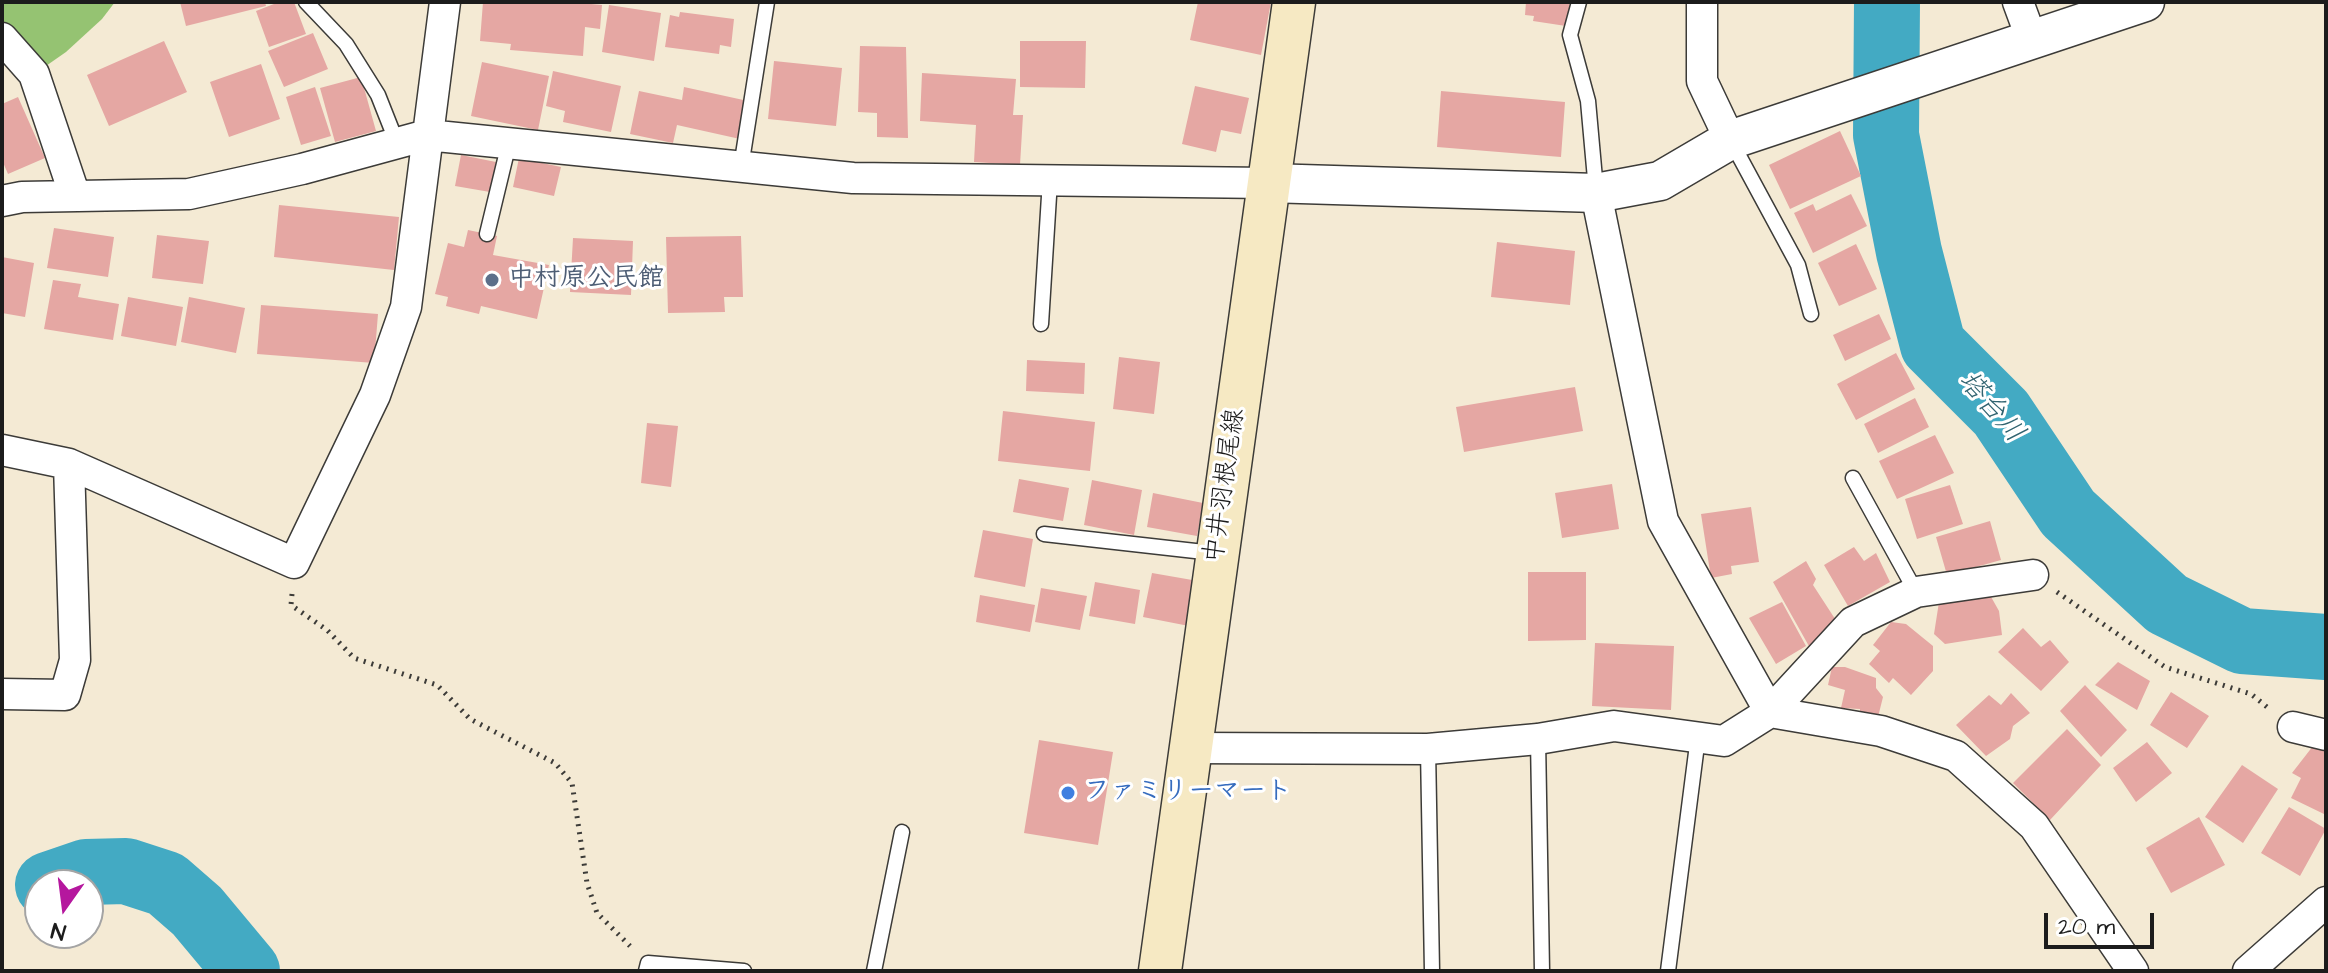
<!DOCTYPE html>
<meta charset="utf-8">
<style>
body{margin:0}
#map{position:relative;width:2328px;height:973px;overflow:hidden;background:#f4ead4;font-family:"Architects Daughter",sans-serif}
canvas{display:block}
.frame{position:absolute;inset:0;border:4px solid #1c1c1c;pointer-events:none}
.north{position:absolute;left:24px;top:869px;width:80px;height:80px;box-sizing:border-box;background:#fff;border:2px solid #a4a4a4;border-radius:50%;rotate:194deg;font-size:22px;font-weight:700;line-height:32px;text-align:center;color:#1c1c1c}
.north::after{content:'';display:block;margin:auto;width:28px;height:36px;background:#b5179e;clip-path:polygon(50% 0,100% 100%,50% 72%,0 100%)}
.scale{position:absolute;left:2044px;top:913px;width:110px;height:36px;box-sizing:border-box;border:4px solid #1c1c1c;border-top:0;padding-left:10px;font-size:24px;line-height:28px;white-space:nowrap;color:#1c1c1c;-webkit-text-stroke:6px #fff;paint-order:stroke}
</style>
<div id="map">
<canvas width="2328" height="973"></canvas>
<div class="frame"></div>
<div class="north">N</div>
<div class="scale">20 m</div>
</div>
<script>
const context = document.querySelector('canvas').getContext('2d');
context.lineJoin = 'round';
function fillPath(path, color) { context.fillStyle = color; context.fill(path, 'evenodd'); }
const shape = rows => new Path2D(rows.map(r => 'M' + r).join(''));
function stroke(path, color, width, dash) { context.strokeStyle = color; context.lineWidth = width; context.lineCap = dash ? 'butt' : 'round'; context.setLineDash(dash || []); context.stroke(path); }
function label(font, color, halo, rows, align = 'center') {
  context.font = font + ' "Architects Daughter","Klee One",sans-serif'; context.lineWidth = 6; context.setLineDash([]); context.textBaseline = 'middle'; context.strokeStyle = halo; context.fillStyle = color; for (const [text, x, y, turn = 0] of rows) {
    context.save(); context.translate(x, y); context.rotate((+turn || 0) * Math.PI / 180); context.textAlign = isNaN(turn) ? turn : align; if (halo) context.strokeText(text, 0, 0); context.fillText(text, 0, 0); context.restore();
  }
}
fillPath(shape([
 [2,2,115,2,102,19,66,52,43,68,2,24]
]), '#95c372');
stroke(shape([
 [1887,2,1886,135,1909,252,1933,345,2001,413,2068,513,2167,604,2242,641,2326,647],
 [48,885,86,872,126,871,166,884,197,911,247,971]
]), '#43aac3', 66);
fillPath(shape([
 [180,2,265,2,266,6,186,26],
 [279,2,294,2,306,34,269,47,256,11],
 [483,2,570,2,602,5,600,29,585,27,583,56,510,50,511,44,480,41],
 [1198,2,1271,2,1261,55,1190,40],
 [1526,2,1570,2,1566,26,1533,21,1534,16,1525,15],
 [609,5,661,13,654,61,602,52],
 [680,12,734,19,731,47,720,45,719,54,665,47,670,15,679,17],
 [313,33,328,69,284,87,268,51],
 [164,41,187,92,109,126,87,75],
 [1020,41,1086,41,1085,88,1020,87],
 [860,46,906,47,908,138,877,137,877,113,858,112],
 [774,61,842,68,836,126,768,119],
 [482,62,549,76,538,130,471,116],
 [261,64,280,119,229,137,210,82],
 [553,71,621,86,611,132,563,122,565,111,546,106],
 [922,73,1016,79,1013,115,1023,115,1020,165,974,162,976,125,920,121],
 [361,77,376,131,335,142,320,88],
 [1195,86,1249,98,1241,134,1221,130,1216,152,1182,144],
 [315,87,331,136,301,145,286,97],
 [684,87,748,101,740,139,677,125,673,143,630,134,639,91,682,100],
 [1441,91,1565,102,1561,157,1437,147],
 [18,97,45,158,8,174,2,160,2,104],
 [1840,131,1861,176,1790,209,1769,165],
 [461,155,496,162,490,192,455,186],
 [519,158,561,167,554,196,513,187],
 [1851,194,1867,226,1813,253,1794,213,1813,204,1816,211],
 [279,205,399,217,394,270,274,257],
 [54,228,114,237,108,277,47,268],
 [468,230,497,236,493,255,549,265,537,319,481,306,479,314,446,306,448,297,435,294,448,243,464,247],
 [157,235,209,241,203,284,152,278],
 [741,236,743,297,724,297,725,312,668,313,666,237],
 [573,238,633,241,631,295,570,292],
 [1497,242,1575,251,1570,305,1491,297],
 [1856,244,1877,289,1839,306,1818,263],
 [2,257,34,263,25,317,2,313],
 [53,280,81,284,78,297,119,304,113,340,44,329],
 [128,297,183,307,176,346,121,336],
 [189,297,245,308,236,353,181,342],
 [261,305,378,314,374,363,257,354],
 [1879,314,1891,339,1845,361,1833,335],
 [1896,353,1915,389,1856,420,1837,384],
 [1119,357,1160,362,1154,414,1113,409],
 [1027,360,1085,363,1084,394,1026,391],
 [1575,387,1583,431,1464,452,1456,407],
 [1915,398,1929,427,1878,453,1864,424],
 [1003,411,1095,422,1090,471,998,461],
 [647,423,678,426,671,487,641,483],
 [1935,435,1954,473,1897,499,1879,461],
 [1019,479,1069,488,1063,521,1013,512],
 [1092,480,1142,490,1134,535,1084,525],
 [1612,484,1619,529,1562,538,1555,493],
 [1950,485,1963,524,1917,539,1905,499],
 [1153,493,1203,503,1197,536,1147,527],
 [1751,507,1759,562,1731,566,1732,574,1711,578,1701,514],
 [1990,521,2001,560,1947,575,1936,537],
 [983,530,1033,539,1025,587,974,577],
 [1854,547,1864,561,1876,553,1890,582,1848,606,1824,565],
 [1806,561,1816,579,1813,585,1839,625,1810,648,1773,582],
 [1528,572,1586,572,1586,640,1528,641],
 [1152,573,1198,581,1189,626,1143,617],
 [1095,582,1140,590,1135,624,1089,616],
 [1041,588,1087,596,1080,630,1035,622],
 [980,595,1035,605,1030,632,976,622],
 [1990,595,1999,611,2002,635,1945,644,1934,634,1939,602],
 [1782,602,1806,646,1776,664,1749,618],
 [1891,622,1906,624,1933,646,1933,671,1911,695,1893,678,1889,683,1869,664,1880,651,1873,645],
 [2023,628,2041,647,2050,640,2069,662,2041,691,1998,652],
 [1595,643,1674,646,1671,710,1592,706],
 [2118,662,2150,681,2137,710,2095,685],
 [1832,667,1845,667,1876,678,1876,688,1883,697,1878,717,1860,715,1860,709,1841,708,1845,690,1828,685],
 [2085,685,2127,730,2101,757,2060,711],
 [2171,692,2209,716,2187,748,2150,725],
 [2011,693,2030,713,2013,726,2010,739,1986,756,1956,725,1989,695,2001,705],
 [2067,729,2101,765,2050,820,2013,783],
 [1039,740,1113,752,1098,845,1024,833],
 [2147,742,2172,773,2136,802,2113,768],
 [2313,746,2326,752,2326,815,2291,798,2301,778,2292,773],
 [2242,765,2278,789,2243,843,2205,817],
 [2289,807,2326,829,2300,876,2261,853],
 [2199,817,2225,865,2171,893,2146,848]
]), '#e5a7a3');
const service = shape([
 [306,2,346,44,378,95,397,143],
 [1579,2,1570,35,1588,101,1596,190],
 [1731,141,1798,265,1811,314],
 [741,167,767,2],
 [487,234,509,143],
 [1041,324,1050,180],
 [1853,478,1916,592],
 [1044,534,1213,553],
 [1538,739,1542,971],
 [1428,749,1432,971],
 [646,971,648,963,744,971],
 [874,971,902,832],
 [1668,971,1698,737]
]);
const minor = shape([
 [1702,2,1702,81,1730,140],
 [2018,2,2032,40],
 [2,38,34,74,75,196],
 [1596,193,1663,521,1770,712,1881,731,1956,756,2034,826,2133,971],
 [2,201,22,197,189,194,302,169,427,135,853,178,1268,183],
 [2,450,69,464,294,563,375,395,406,307,445,2],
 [2,694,65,695,75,660,69,464],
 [2293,727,2326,735],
 [1190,748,1428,749,1538,739,1614,726,1724,741,1770,712,1853,622,1916,592,2033,575],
 [2248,971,2326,902]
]);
const tertiary = shape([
 [1268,183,1596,193,1660,181,1730,140,2145,2]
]);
const secondary = shape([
 [1160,971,1294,2]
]);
stroke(service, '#3c3b38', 17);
stroke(minor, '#3c3b38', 33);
stroke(tertiary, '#3c3b38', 41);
stroke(secondary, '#3c3b38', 45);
stroke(shape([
 [2057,592,2165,667,2251,694,2267,707],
 [292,594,291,605,327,630,354,658,437,685,470,719,555,763,572,783,587,883,597,913,630,946]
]), '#3c3b38', 5, [2, 6]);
stroke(service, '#fff', 14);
stroke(minor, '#fff', 30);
stroke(tertiary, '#fff', 38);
stroke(secondary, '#f6e9c3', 42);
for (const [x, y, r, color] of [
 [492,280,8,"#5c6f8a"],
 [1068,793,8,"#3f7fe0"]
]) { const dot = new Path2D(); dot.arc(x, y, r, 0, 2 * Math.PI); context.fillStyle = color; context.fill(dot); stroke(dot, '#fff', 3); }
label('bold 26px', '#4e5e75', '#fff', [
 ["中村原公民館",508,280]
], 'left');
label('26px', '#1c1c1c', '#fff', [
 ["中井羽根尾線",1226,486,-82]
]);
label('bold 26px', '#366cbe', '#fff', [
 ["ファミリーマート",1084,793]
], 'left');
label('italic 28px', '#306370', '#fff', [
 ["塔台川",1990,408,49]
]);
</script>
